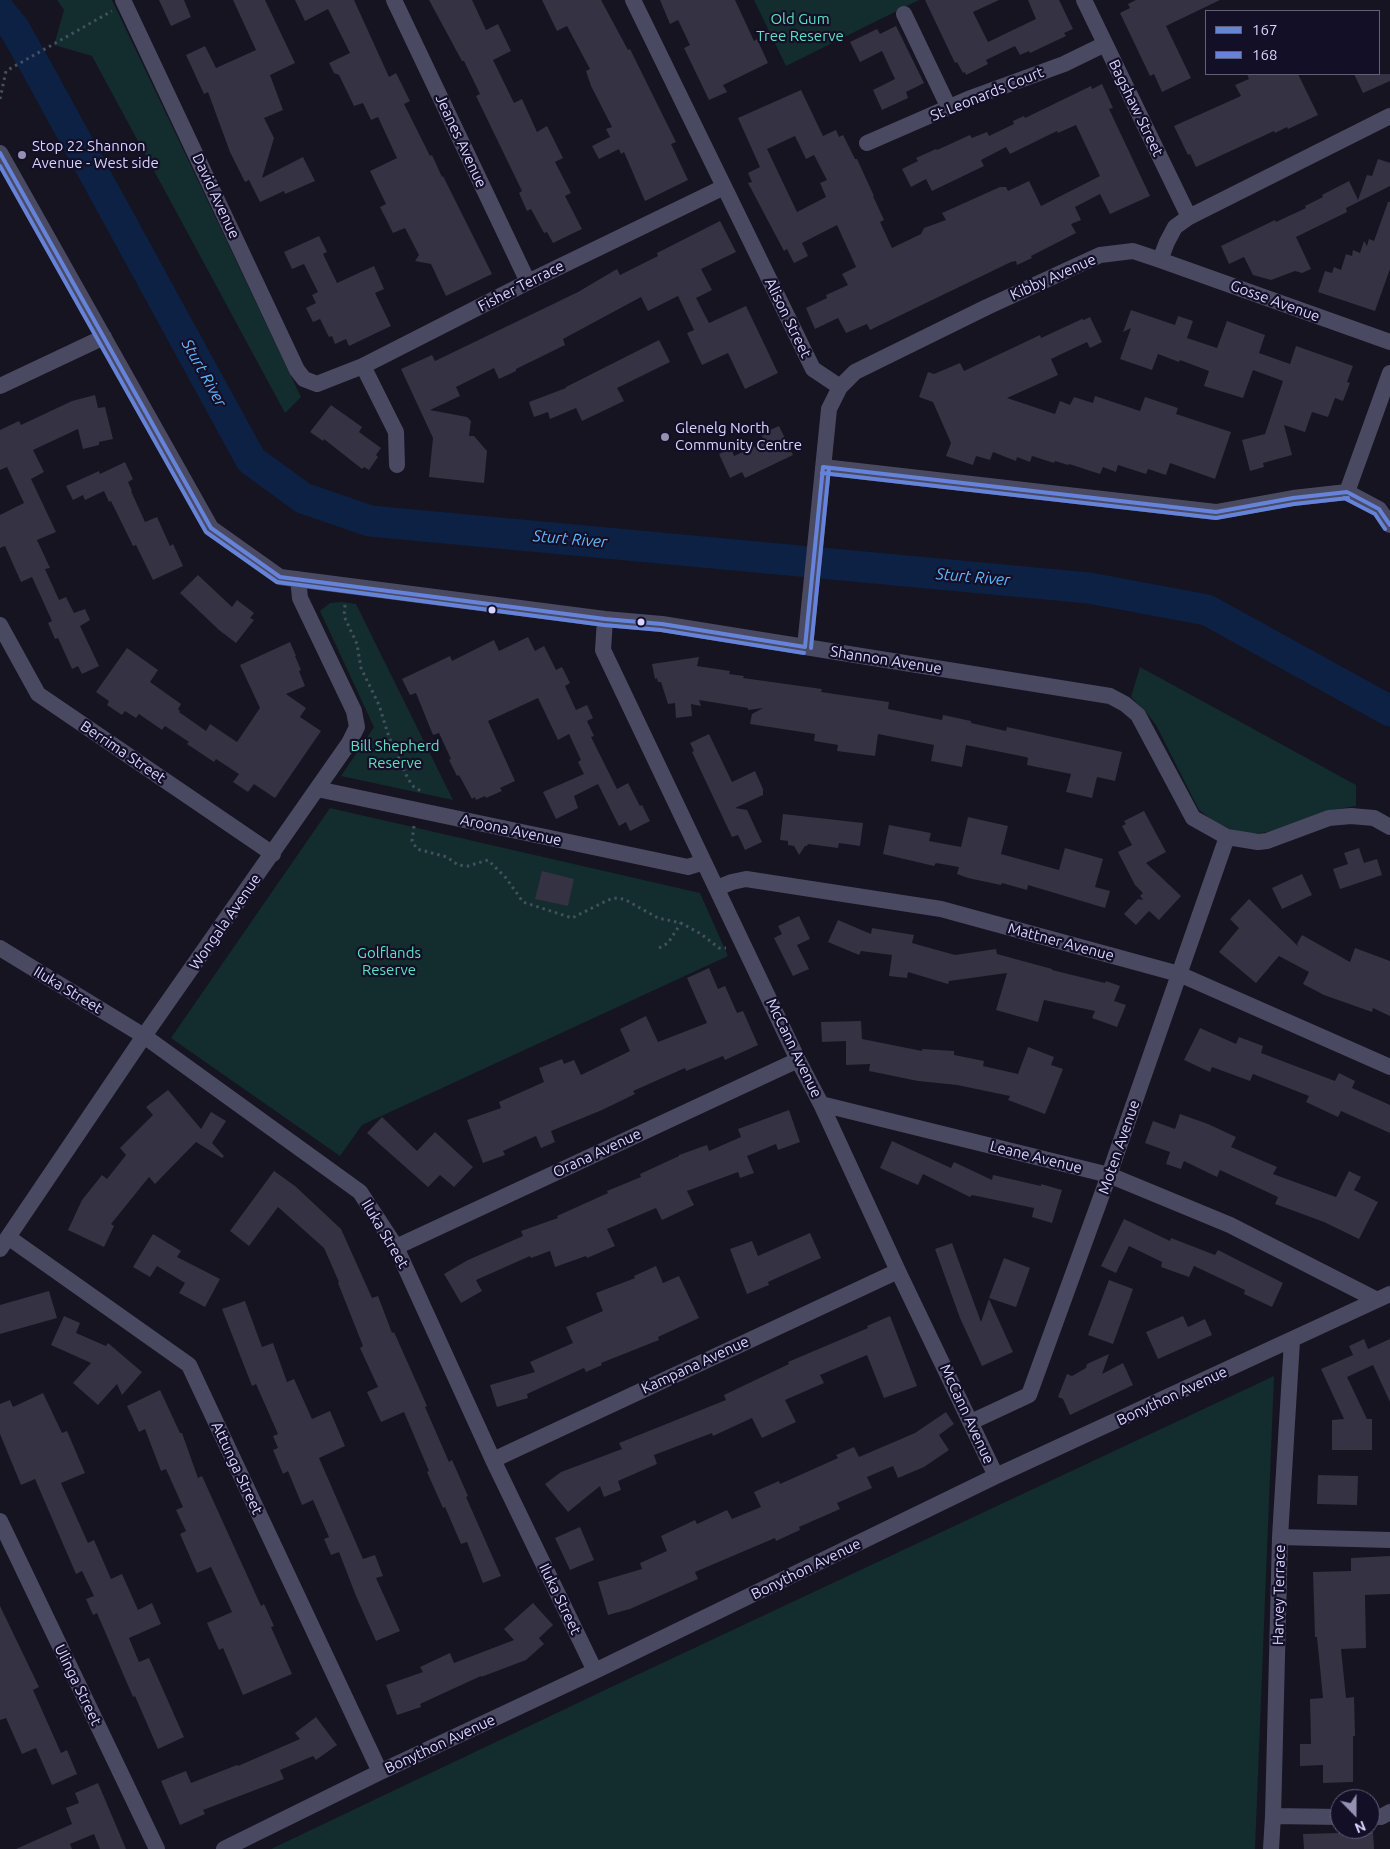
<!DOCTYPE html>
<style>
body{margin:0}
#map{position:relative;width:1390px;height:1849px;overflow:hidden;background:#161421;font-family:Ubuntu,sans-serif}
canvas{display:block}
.legend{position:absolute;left:1205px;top:10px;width:175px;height:65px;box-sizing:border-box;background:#130f26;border:1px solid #625e7d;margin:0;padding:6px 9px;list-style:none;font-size:15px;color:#d9d4ff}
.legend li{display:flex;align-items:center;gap:10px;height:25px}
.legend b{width:25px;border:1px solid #625e7d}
.north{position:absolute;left:1330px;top:1789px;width:50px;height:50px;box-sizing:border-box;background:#130f26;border:1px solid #625e7d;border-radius:50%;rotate:158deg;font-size:14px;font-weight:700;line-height:20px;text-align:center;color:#d9d4ff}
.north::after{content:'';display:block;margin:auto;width:18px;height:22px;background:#9591b1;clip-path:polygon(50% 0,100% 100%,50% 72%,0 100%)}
</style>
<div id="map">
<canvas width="1390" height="1849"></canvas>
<ul class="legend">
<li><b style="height:6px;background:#6683da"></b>167</li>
<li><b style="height:6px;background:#6683da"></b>168</li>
</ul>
<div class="north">N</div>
</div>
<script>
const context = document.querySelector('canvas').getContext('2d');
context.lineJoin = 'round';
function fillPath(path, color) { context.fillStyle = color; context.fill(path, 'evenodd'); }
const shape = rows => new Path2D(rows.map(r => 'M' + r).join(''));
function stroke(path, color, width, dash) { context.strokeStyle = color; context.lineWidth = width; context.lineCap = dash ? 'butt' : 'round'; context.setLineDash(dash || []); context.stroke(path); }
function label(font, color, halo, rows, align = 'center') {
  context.font = font + ' Ubuntu,sans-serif'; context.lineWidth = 4.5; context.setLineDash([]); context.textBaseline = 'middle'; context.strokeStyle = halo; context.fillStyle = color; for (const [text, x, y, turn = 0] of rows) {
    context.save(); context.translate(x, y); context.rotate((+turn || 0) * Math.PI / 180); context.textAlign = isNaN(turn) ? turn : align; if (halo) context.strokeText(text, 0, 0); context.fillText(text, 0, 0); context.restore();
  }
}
fillPath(shape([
 [57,0,112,0,301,397,285,413,92,56,54,45,64,10],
 [754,0,919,0,786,66],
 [343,602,356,604,453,800,341,776,374,727,320,611,330,603],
 [1140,667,1356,785,1356,806,1327,811,1268,832,1250,834,1230,829,1212,820,1199,810,1156,725,1145,711,1131,697],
 [330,808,700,893,728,956,362,1125,340,1156,171,1038],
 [1274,1376,1255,1849,271,1849,624,1681]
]), '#132c2d');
stroke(shape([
 [0,11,14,28,36,67,251,460,303,498,370,521,1089,588,1207,610,1390,711]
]), '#0d2144', 31);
fillPath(shape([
 [159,0,184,0,191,17,171,26],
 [233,0,265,0,295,63,270,75,283,110,264,118,274,138,262,178,303,157,315,181,285,194,284,191,260,202,249,180,245,182,230,152,208,92,204,94,186,55,205,46,216,68,256,50],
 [295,0,354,0,389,77,396,73,410,101,404,104,430,156,432,155,442,177,443,176,492,274,446,296,431,264,415,261,419,255,405,228,393,233,380,207,386,204,370,171,397,158,378,117,371,120,363,103,354,106,339,75,334,73,329,63,350,53,328,9,305,21],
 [429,0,472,0,486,30,498,24,511,51,493,60,514,103,522,99,537,132,547,126,563,158,555,162,571,193,565,196,582,229,553,243,547,232,544,233,531,209,527,211,519,193,522,191,476,96,480,94,464,61,462,61],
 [542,0,601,0,628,50,630,49,676,142,671,144,688,180,645,201,624,152,621,154,619,149,599,159,592,146,610,137,606,129,612,127,591,86,586,71,590,69,567,26,557,31],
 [660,0,735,0,754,41,757,39,768,63,723,85,727,92,709,100,684,48,690,45,678,20,670,24],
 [925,0,999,0,973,12,988,42,1036,19,1028,0,1059,0,1073,29,1064,33,1066,36,1030,53,1029,51,1020,55,1015,46,986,60,988,64,966,75,965,72,963,73,957,62,955,63],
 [1136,0,1220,0,1166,26,1191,78,1162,92,1154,74,1150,76,1120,13,1130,8,1128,4],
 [896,26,924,83,906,92,908,98,882,110,873,90,895,79,882,51,860,62,850,42,877,29,880,34],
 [1247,74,1298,74,1318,115,1288,129,1287,127,1275,133,1274,131,1196,167,1190,154,1188,155,1174,126,1241,96,1235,85,1249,79],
 [1354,74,1390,74,1390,81,1363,93],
 [1102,84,1113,108,1109,109,1150,196,1110,214,1100,194,1075,207,1081,220,1071,224,1076,233,1031,256,1032,258,1017,265,1016,261,1011,262,870,330,867,324,846,333,838,318,815,329,806,308,827,298,826,295,848,285,842,274,856,267,837,225,802,243,808,256,794,263,787,249,784,251,748,183,752,182,748,173,760,167,738,118,801,90,823,136,836,130,839,137,843,135,855,159,857,159,874,196,873,196,884,220,880,222,892,248,921,234,924,228,946,220,942,213,1000,187,1006,187,1008,191,1029,181,1041,206,1100,176,1076,125,1058,133,1057,131,1010,154,1006,147,981,160,984,166,932,191,926,179,911,187,902,169,918,161,916,158,936,149,937,150,970,135,972,138,987,132,989,136,1014,124,1013,121,1024,116,1025,118,1091,86,1092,89],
 [795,136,806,159,814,155,827,180,820,183,826,197,797,212,767,149],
 [1378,159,1390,163,1390,186,1346,208,1347,212,1296,237,1311,269,1302,273,1295,271,1271,280,1253,275,1244,257,1229,264,1221,246,1275,220,1276,222,1306,208,1305,206,1323,197,1322,195,1349,181,1358,200,1367,175,1372,176],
 [1388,202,1390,202,1390,269,1375,311,1318,292,1325,271,1332,273,1334,267,1341,270,1346,254,1352,256,1353,250,1360,253,1364,241,1367,246,1369,239,1374,241],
 [720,221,736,252,701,269,712,290,696,298,709,323,746,306,778,373,745,389,728,353,702,365,687,333,694,330,678,296,648,311,641,297,563,339,565,345,516,369,516,371,499,379,494,368,456,387,460,396,430,410,467,417,471,421,469,436,474,436,487,451,484,483,429,477,433,438,401,369,432,355,435,361,578,292,617,269,620,275,658,256,657,253],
 [319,236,327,252,323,254,337,283,374,266,384,289,375,293,391,326,349,346,346,339,335,344,332,336,329,337,320,319,313,322,306,308,316,303,312,295,318,292,304,264,292,269,284,252],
 [1131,310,1175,325,1178,316,1193,321,1187,338,1217,348,1227,321,1265,335,1259,353,1290,364,1296,346,1353,366,1347,382,1350,383,1343,401,1335,398,1328,417,1312,412,1305,432,1284,425,1292,455,1263,463,1264,467,1250,471,1242,440,1265,434,1283,381,1253,370,1243,398,1204,386,1209,371,1180,360,1179,362,1158,354,1152,370,1120,359,1131,328,1123,332],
 [1090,317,1102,342,1090,348,1087,342,1051,359,1058,375,1007,398,1055,414,1060,401,1070,405,1074,397,1093,403,1095,396,1140,411,1145,397,1178,408,1176,414,1231,432,1215,479,1170,463,1166,475,1148,469,1146,474,1118,465,1116,472,1103,467,1100,474,1069,464,1068,465,1055,461,1054,463,1032,456,1030,462,1017,457,1016,461,993,452,990,460,976,456,973,465,946,456,951,443,933,402,919,397,928,372,934,374,960,363,964,371,1040,335,1041,338,1082,319,1084,320],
 [659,340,670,362,617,388,624,401,582,421,576,408,550,419,548,412,534,417,529,402,566,388,566,387],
 [95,395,98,408,105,407,113,439,99,442,99,445,83,449,78,429,33,450,44,472,31,479,56,532,37,540,50,568,45,569,59,600,66,597,74,613,85,609,90,620,80,626,99,666,82,674,78,666,72,669,58,638,55,639,48,623,52,621,32,577,21,582,5,546,0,548,0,515,24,503,7,467,0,470,0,430,19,421,21,425,72,401],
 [331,405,362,427,359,432,381,448,376,455,378,457,369,470,364,467,362,469,324,439,323,441,310,432],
 [779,426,793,455,745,478,742,472,730,478,719,454,731,448,734,456,765,442,761,434],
 [125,462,133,479,128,482,132,491,131,491,145,522,157,517,170,546,173,544,183,566,153,580,136,545,133,546,111,501,109,502,104,491,85,500,83,495,73,500,66,486,99,471,100,474],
 [198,575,232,607,237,600,254,613,250,618,254,620,236,643,219,630,180,593],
 [528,637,535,651,544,646,556,670,562,667,570,683,565,686,576,710,587,705,593,718,587,721,594,736,591,737,617,789,628,783,640,806,642,805,650,821,630,831,626,822,619,826,598,784,574,796,578,808,556,819,543,792,584,774,578,762,581,760,569,734,558,740,538,698,488,721,515,781,500,788,502,791,486,798,485,796,476,800,475,797,472,799,459,775,457,776,449,760,451,759,439,733,433,735,416,693,410,695,402,679,450,656,452,661,494,640,499,651],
 [290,642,296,656,295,656,301,670,299,671,305,686,286,694,306,708,300,717,321,731,275,798,254,784,248,792,233,782,239,774,216,759,214,762,187,744,189,742,165,726,162,730,139,714,136,718,125,711,122,715,107,705,109,701,96,692,127,648,158,670,150,682,181,704,178,709,180,711,179,712,206,731,210,724,237,742,260,708,240,665],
 [699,657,697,666,730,671,729,674,744,676,743,678,822,689,821,692,889,702,888,709,942,720,943,715,971,721,971,723,1006,731,1007,727,1122,752,1115,781,1097,777,1092,798,1066,792,1071,774,1027,765,1028,758,1026,757,966,745,962,767,931,761,934,745,878,734,875,756,837,751,838,745,814,741,815,734,750,724,752,714,763,708,748,710,748,708,699,700,701,706,691,704,692,716,676,718,675,703,668,704,661,682,658,682,657,678,655,679,652,664],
 [709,734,732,782,755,771,763,789,763,795,735,808,747,810,762,842,745,850,738,835,732,837,692,752,694,751,690,743],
 [1144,811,1166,852,1146,863,1181,896,1159,920,1149,911,1136,925,1124,914,1138,899,1143,900,1140,896,1143,893,1135,885,1118,852,1132,845,1122,826,1126,824,1124,821],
 [783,814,863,823,860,846,839,843,838,848,808,844,807,846,805,846,799,855,794,846,788,845,788,841,780,840],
 [968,817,1008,826,1001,854,1059,870,1065,848,1103,859,1095,887,1110,891,1105,908,1028,885,1027,890,1002,883,1001,885,968,878,957,874,959,867,936,863,934,866,883,854,889,825,931,833,929,841,961,847],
 [1359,848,1364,863,1377,859,1382,875,1340,889,1333,869,1348,864,1344,853],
 [542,871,574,879,568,906,535,899],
 [1302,874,1312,895,1282,909,1272,888],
 [1249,899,1299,947,1297,944,1302,935,1350,962,1355,948,1390,961,1390,1016,1373,1008,1372,1012,1324,995,1303,984,1309,972,1279,956,1256,983,1219,952,1239,928,1230,919],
 [799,916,810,939,797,945,809,969,793,976,774,938,782,934,778,926],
 [838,920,871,934,872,928,914,935,912,943,955,955,996,949,997,954,1052,969,1052,970,1105,983,1106,981,1120,986,1114,1001,1126,1005,1117,1027,1092,1018,1095,1011,1044,1000,1038,1022,996,1010,1007,973,949,981,948,984,908,972,907,978,889,976,892,955,861,951,859,955,828,942],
 [709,968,718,989,725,986,737,1013,743,1011,758,1045,725,1060,723,1056,686,1071,685,1068,633,1091,635,1094,602,1110,551,1131,555,1142,541,1148,536,1136,503,1151,505,1155,483,1163,467,1120,501,1108,499,1102,544,1082,539,1068,562,1059,564,1064,574,1060,581,1075,630,1051,620,1029,646,1016,658,1042,707,1023,687,978],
 [861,1021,862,1039,922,1051,922,1049,954,1051,954,1055,984,1061,983,1066,1018,1074,1028,1047,1054,1057,1051,1065,1063,1069,1045,1114,1008,1100,1010,1096,957,1085,918,1081,869,1071,870,1064,846,1065,846,1041,822,1042,821,1022],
 [1200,1028,1236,1044,1239,1037,1263,1046,1261,1053,1335,1081,1339,1073,1355,1081,1352,1088,1390,1105,1390,1133,1341,1111,1338,1117,1306,1102,1309,1096,1253,1074,1250,1081,1212,1067,1210,1072,1184,1060],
 [168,1090,201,1129,211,1112,226,1121,212,1143,224,1156,222,1158,196,1142,155,1184,149,1177,111,1224,114,1226,104,1247,68,1230,82,1200,102,1175,107,1179,126,1155,120,1148,153,1115,146,1107],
 [789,1110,800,1142,778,1150,776,1144,747,1156,754,1173,740,1178,738,1172,687,1191,694,1205,662,1220,656,1208,607,1229,615,1246,587,1258,586,1256,555,1267,550,1251,531,1258,530,1256,476,1280,482,1291,461,1303,444,1274,468,1260,523,1236,521,1231,558,1218,557,1216,608,1193,607,1191,641,1177,640,1174,679,1156,679,1155,707,1145,709,1151,741,1137,738,1129],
 [1180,1114,1208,1124,1236,1137,1231,1147,1277,1167,1273,1174,1336,1197,1349,1171,1361,1177,1354,1190,1378,1202,1359,1239,1324,1222,1275,1204,1278,1197,1220,1170,1217,1177,1184,1161,1181,1169,1166,1164,1170,1152,1145,1143,1153,1121,1175,1129],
 [382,1117,417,1151,435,1132,473,1167,454,1187,440,1175,428,1187,367,1133],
 [892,1141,951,1168,954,1162,992,1180,993,1175,1041,1186,1041,1184,1062,1190,1052,1223,1032,1217,1034,1208,972,1195,970,1197,923,1174,918,1185,880,1168],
 [274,1171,295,1186,341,1229,372,1298,378,1296,392,1333,394,1332,427,1406,425,1407,449,1462,452,1460,468,1496,466,1497,501,1576,483,1583,467,1542,461,1544,445,1507,443,1508,427,1472,429,1471,404,1412,381,1422,367,1392,378,1387,360,1348,363,1346,338,1283,339,1282,324,1248,278,1207,249,1246,230,1231],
 [1124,1219,1170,1241,1171,1238,1215,1255,1218,1250,1283,1283,1272,1307,1244,1294,1245,1290,1194,1266,1189,1277,1161,1267,1162,1262,1129,1246,1116,1273,1101,1266],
 [810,1233,821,1258,768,1282,769,1285,747,1294,730,1249,752,1241,758,1256],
 [153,1234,181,1251,177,1257,220,1279,205,1307,179,1293,185,1283,157,1266,150,1277,133,1267],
 [952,1243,981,1322,989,1299,1013,1352,982,1366,960,1318,935,1249],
 [1004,1258,1030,1268,1016,1307,989,1298],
 [656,1266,663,1283,679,1276,699,1318,658,1337,659,1340,601,1363,602,1365,586,1372,584,1368,527,1394,528,1398,497,1407,490,1385,535,1372,530,1362,573,1343,566,1327,603,1311,596,1293,635,1278,634,1276],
 [1109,1280,1133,1289,1113,1344,1088,1335],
 [49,1291,57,1318,0,1334,0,1305],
 [245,1301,262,1347,273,1343,287,1382,294,1379,312,1419,330,1411,345,1446,319,1458,363,1559,375,1555,383,1576,376,1578,400,1631,376,1641,356,1596,339,1552,331,1555,324,1539,329,1537,313,1500,302,1505,288,1471,283,1474,273,1450,278,1448,273,1436,278,1434,256,1384,252,1386,222,1309],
 [64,1316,80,1323,76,1333,106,1346,108,1343,142,1372,122,1395,117,1384,98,1405,73,1383,91,1363,51,1345],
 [890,1316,917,1386,884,1398,867,1355,820,1375,824,1383,785,1400,796,1422,762,1438,752,1418,713,1436,712,1433,654,1455,657,1464,618,1481,621,1490,604,1497,600,1486,568,1512,545,1484,561,1472,622,1449,619,1443,726,1400,724,1395,789,1364,788,1362,868,1328,867,1326],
 [1183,1316,1188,1327,1205,1319,1212,1335,1158,1359,1146,1332],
 [1364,1339,1368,1349,1390,1339,1390,1402,1373,1365,1347,1377,1367,1419,1372,1419,1372,1450,1332,1450,1332,1420,1344,1419,1321,1369,1353,1355,1349,1346],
 [1109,1354,1102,1374,1123,1363,1133,1385,1070,1415,1063,1399,1058,1397,1067,1374,1072,1376,1086,1368,1087,1364],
 [160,1390,180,1433,182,1433,198,1478,202,1476,261,1606,264,1604,274,1626,271,1627,292,1674,243,1695,223,1648,219,1650,207,1623,232,1612,211,1567,197,1573,180,1534,186,1531,176,1510,183,1507,166,1469,161,1471,145,1429,139,1432,127,1406],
 [43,1393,62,1433,67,1431,85,1473,61,1483,88,1543,94,1540,111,1579,122,1574,138,1610,152,1603,161,1624,129,1638,139,1662,149,1658,184,1737,158,1749,135,1696,133,1697,97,1613,93,1615,86,1599,94,1596,82,1571,76,1574,35,1479,21,1485,0,1434,0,1404,10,1400,13,1407],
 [946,1412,954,1424,939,1435,949,1450,924,1467,898,1478,893,1466,867,1477,872,1488,837,1503,840,1509,799,1527,800,1530,776,1541,775,1538,695,1572,698,1579,630,1609,608,1615,598,1582,642,1569,640,1563,667,1551,661,1536,695,1520,697,1524,727,1510,732,1519,761,1507,754,1492,779,1481,780,1484,838,1458,836,1455,854,1447,859,1457,915,1433],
 [1318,1475,1358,1476,1357,1505,1317,1504],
 [580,1527,594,1560,570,1570,555,1538],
 [1390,1556,1390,1594,1365,1595,1366,1648,1341,1649,1346,1698,1354,1697,1355,1736,1353,1736,1353,1782,1323,1783,1323,1765,1300,1766,1300,1744,1311,1744,1310,1699,1323,1698,1317,1637,1315,1637,1313,1572,1351,1571,1351,1558],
 [533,1603,553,1625,539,1638,544,1644,526,1660,481,1677,481,1676,420,1704,421,1707,397,1715,386,1685,423,1672,420,1667,450,1653,454,1663,514,1640,504,1629],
 [0,1606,39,1687,33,1690,61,1753,67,1750,77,1774,52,1785,36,1748,22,1754,6,1718,0,1720],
 [316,1717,337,1745,316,1760,313,1756,280,1770,284,1779,203,1810,205,1814,180,1825,161,1781,186,1771,191,1783,237,1765,238,1766,300,1739,295,1733],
 [98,1783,126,1849,100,1849,94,1834,70,1844,72,1849,16,1849,72,1824,66,1808,79,1803,75,1793],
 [1373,1832,1374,1849,1304,1849,1303,1834]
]), '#343243');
stroke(shape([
 [0,99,6,71,112,11],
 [345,605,344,616,357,644,361,668,379,705,389,737,408,779,414,787,421,791],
 [414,826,412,841,417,849,447,857,458,865,468,866,488,860,506,878,523,902,572,918,606,901,613,898,624,899,658,918,681,923,701,934,719,948,726,948],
 [659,948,668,943,681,923]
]), '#44505f', 3, [2.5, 4]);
stroke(shape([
 [123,0,297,370,304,379,317,384,363,366,528,282,724,187],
 [394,0,528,282],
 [633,0,813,369,840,387],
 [1084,0,1189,217],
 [904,14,949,108],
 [867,143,968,99,1064,64,1105,44],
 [0,153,211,528,280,577,605,619,662,624,1110,696,1125,704,1138,715,1193,818,1227,837,1258,842,1267,841,1329,818,1351,816,1374,818,1390,827],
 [1160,260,1390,342],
 [363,366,396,432,397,465],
 [0,386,104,337],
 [823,467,1216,512,1293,498,1347,492],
 [1347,492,1390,373],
 [1347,492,1379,509,1390,525],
 [605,619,603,650,798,1060,821,1104,898,1271,996,1476],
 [0,625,38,694,273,854],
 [805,647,829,409,840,387,855,372,987,307,1100,255,1133,251,1160,260,1167,242,1175,227,1189,217,1390,116],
 [317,789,688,867,704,862],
 [717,888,732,882,746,879,941,909,1179,974,1390,1067],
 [0,948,144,1036,360,1192,396,1247,493,1460,595,1671],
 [821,1104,1109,1175,1230,1225,1377,1300],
 [8,1237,189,1365,380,1772],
 [396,1247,798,1060],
 [0,1249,144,1036,349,743,357,727,354,711,300,598,298,579],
 [971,1422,1029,1395,1109,1175,1227,837],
 [493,1460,898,1271],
 [0,1521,157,1849],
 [1280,1537,1390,1540],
 [1273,1816,1340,1817],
 [1370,1817,1381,1817,1390,1812],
 [224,1849,380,1772,595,1671,996,1476,1390,1294],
 [1271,1849,1273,1816,1280,1537,1292,1341]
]), '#4a4962', 16);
stroke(shape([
 [0,153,211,528,280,577,605,619,662,624,805,647],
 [823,467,1216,512,1293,498,1347,492],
 [1347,492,1379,509,1390,525],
 [805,647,823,467]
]), '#6683da', 4);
stroke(shape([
 [0,166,206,532,277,582,604,625,661,630,804,653],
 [822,473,1216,518,1294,504,1348,498],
 [1344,498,1375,514,1385,529],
 [811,648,829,468]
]), '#6683da', 4);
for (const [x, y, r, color] of [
 [22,155,5,"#9591b1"],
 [665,437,5,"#9591b1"],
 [492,610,4.5,"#d9d4ff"],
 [641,622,4.5,"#d9d4ff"]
]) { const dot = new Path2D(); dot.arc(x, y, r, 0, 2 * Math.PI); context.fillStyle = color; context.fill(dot); stroke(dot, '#130f26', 2); }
label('15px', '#5fe0c0', '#130f26', [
 ["Old Gum",800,19],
 ["Tree Reserve",800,36],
 ["Bill Shepherd",395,746],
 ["Reserve",395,763],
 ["Golflands",389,953],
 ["Reserve",389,970]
]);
label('15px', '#d9d4ff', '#130f26', [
 ["St Leonards Court",987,94,-22],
 ["Bagshaw Street",1136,108,64],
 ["Jeanes Avenue",461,141,65],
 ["David Avenue",216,196,65],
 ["Kibby Avenue",1053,277,-24],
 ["Fisher Terrace",521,286,-27],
 ["Gosse Avenue",1275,301,20],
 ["Alison Street",788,318,64],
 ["Shannon Avenue",886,660,9],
 ["Berrima Street",123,752,34],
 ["Aroona Avenue",511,830,12],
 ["Wongala Avenue",225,922,-55],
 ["Mattner Avenue",1061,942,15],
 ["Iluka Street",68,990,31],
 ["McCann Avenue",794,1048,64],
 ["Moten Avenue",1119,1147,-71],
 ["Orana Avenue",597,1153,-25],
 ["Leane Avenue",1036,1157,14],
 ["Iluka Street",385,1234,59],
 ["Kampana Avenue",695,1365,-25],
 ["Bonython Avenue",1172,1396,-25],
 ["McCann Avenue",967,1414,65],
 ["Attunga Street",237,1468,65],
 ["Bonython Avenue",806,1569,-26],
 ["Harvey Terrace",1279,1595,-89],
 ["Iluka Street",560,1599,64],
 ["Ulinga Street",78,1685,64],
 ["Bonython Avenue",440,1744,-25]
]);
label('15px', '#d9d4ff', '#130f26', [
 ["Stop 22 Shannon",32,146],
 ["Avenue - West side",32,163],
 ["Glenelg North",675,428],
 ["Community Centre",675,445]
], 'left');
label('italic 16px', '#62b6ff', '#130f26', [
 ["Sturt River",204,373,61],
 ["Sturt River",570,539,5],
 ["Sturt River",973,577,5]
]);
</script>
